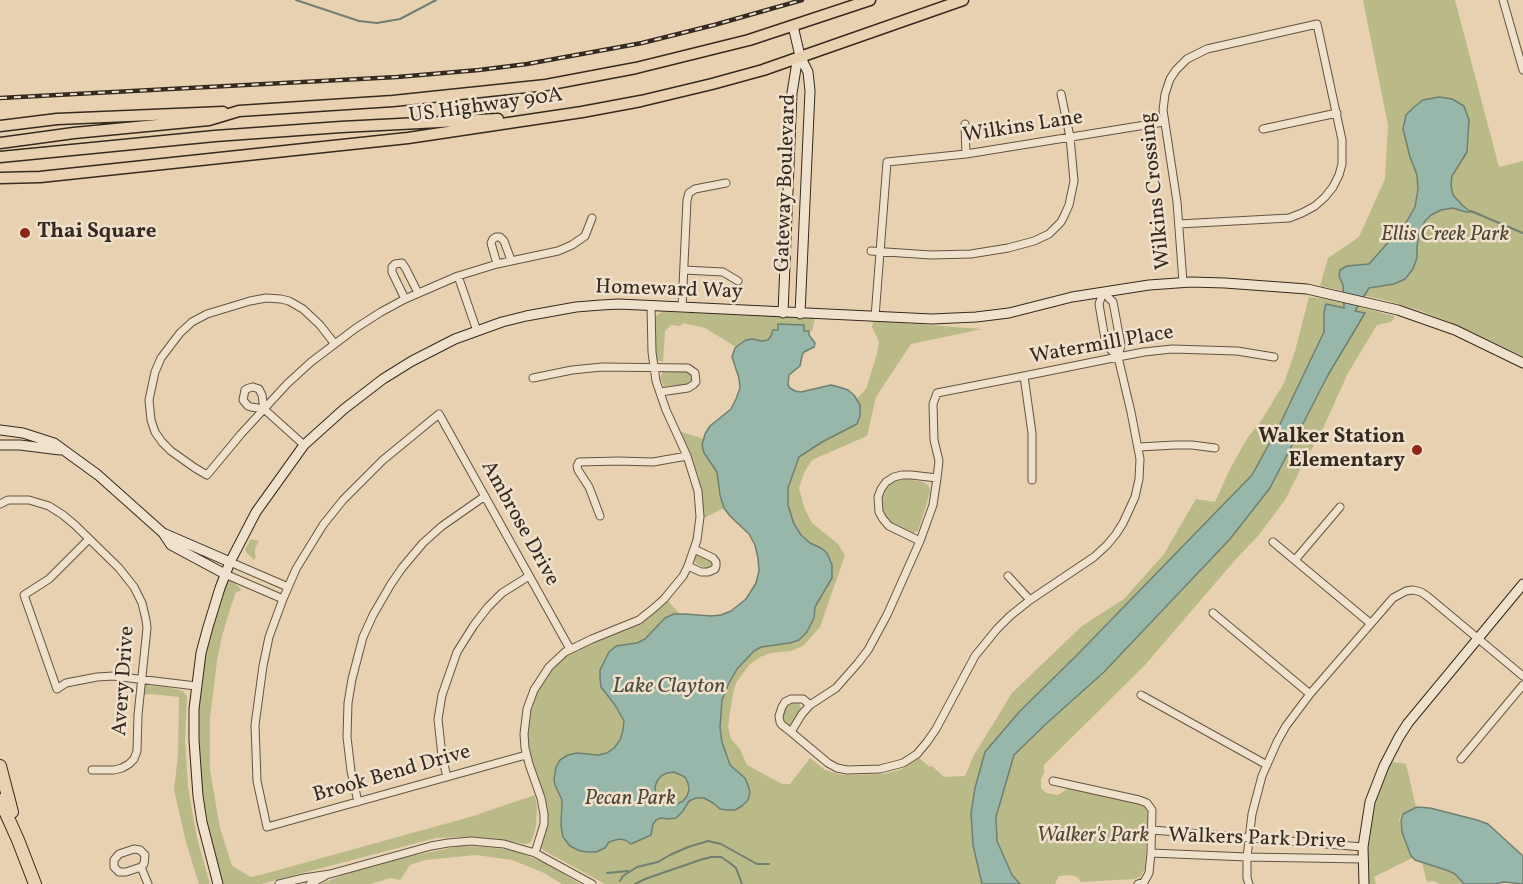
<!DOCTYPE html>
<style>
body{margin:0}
canvas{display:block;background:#e8d1b0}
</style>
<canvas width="1523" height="884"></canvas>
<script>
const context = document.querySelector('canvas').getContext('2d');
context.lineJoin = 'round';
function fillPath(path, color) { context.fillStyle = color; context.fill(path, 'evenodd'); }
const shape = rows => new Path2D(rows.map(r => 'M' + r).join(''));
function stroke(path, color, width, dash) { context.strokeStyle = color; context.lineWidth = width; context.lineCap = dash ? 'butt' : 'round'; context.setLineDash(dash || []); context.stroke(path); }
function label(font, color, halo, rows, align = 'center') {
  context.font = font + ' Vollkorn,serif'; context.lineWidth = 5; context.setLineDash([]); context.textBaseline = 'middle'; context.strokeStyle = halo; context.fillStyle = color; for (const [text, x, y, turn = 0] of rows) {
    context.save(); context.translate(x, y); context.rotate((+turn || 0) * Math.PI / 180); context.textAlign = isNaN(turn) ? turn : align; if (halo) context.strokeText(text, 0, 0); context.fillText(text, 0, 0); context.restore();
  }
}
fillPath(shape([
 [1363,0,1455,0,1499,167,1523,161,1523,357,1450,322,1418,310,1385,300,1320,286,1328,258,1359,237,1385,179,1388,125],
 [1309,297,1326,299,1395,316,1391,322,1377,325,1348,373,1319,437,1304,462,1285,500,1258,536,1236,559,1145,665,1044,765,1044,773,1041,779,1041,788,1046,793,1058,795,1069,788,1138,802,1144,806,1147,810,1148,816,1145,869,1140,877,1135,879,1081,882,1077,877,1070,875,1059,876,1055,884,605,884,541,849,540,844,546,818,530,763,526,741,530,705,540,682,554,665,571,652,619,632,649,616,668,601,689,624,686,738,730,765,725,754,720,728,722,700,729,683,737,669,754,651,761,647,790,643,799,640,807,632,814,618,815,607,828,587,821,548,810,543,801,535,794,524,788,504,788,488,799,457,822,442,860,405,856,399,866,389,877,354,879,342,872,327,873,321,982,329,911,344,876,397,867,436,812,460,804,473,799,488,804,507,812,523,838,544,845,555,820,627,803,646,791,651,771,653,760,657,749,665,736,683,733,694,728,726,731,739,740,749,747,765,782,784,790,784,810,758,825,770,842,775,884,774,902,769,919,758,930,767,932,766,944,777,965,776,974,755,1012,693,1082,626,1124,599,1164,554,1196,499,1215,502,1230,469,1248,437,1261,421,1284,383,1295,351],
 [664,312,752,315,815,318,812,331,804,331,804,326,778,325,778,330,768,340,763,341,752,339,740,344,736,347,705,328,683,323,680,326,671,325,665,331,663,362,656,360,655,328,655,317,660,313],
 [666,371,690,372,693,376,692,381,687,385,664,386,660,378,662,373],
 [681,432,704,439,702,445,704,453,717,472,720,495,724,508,702,519,702,496,698,475],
 [906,479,923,482,928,485,930,490,928,499,918,531,910,534,897,528,885,520,881,515,880,495,887,484,896,480],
 [251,539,259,541,255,548,255,554,256,556,254,560,246,552,245,549],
 [697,554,700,554,713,561,712,567,709,569,705,568,697,564,695,562,694,558],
 [230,579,241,589,240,591,236,592,231,606,222,636,217,661,210,718,210,770,220,828,232,866,251,877,264,874,470,817,535,795,537,808,536,826,532,840,530,843,525,844,490,838,463,837,436,838,261,884,223,884,208,833,202,798,199,769,198,720,199,706,207,646,227,580],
 [146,685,172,688,183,691,187,696,185,741,188,787,197,838,210,884,199,884,197,878,186,842,174,790,178,755,179,697,152,694,141,695,142,689],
 [794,702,799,703,801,708,795,718,793,726,788,725,783,721,784,710,790,703],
 [1388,761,1406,764,1416,807,1401,815,1399,820,1412,858,1374,877,1376,884,1365,884,1364,868,1374,794],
 [461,846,484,847,513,850,550,865,580,884,562,884,544,873,512,860,476,855,425,860,410,865,400,880,390,878,371,884,321,884,345,874,376,864,406,857],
 [1422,863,1451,872,1455,875,1463,884,1440,884,1433,881,1427,882]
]), '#b9ba88');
const water = shape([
 [1439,97,1452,99,1464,106,1469,120,1467,152,1452,176,1451,185,1453,195,1463,206,1471,212,1466,212,1453,208,1441,210,1431,215,1425,221,1419,234,1417,247,1417,258,1413,269,1405,279,1394,284,1369,288,1355,311,1365,313,1328,375,1270,488,1230,539,1104,672,1047,723,1014,755,996,817,997,841,1012,875,1020,884,982,884,973,845,971,813,975,788,985,752,1020,711,1077,655,1252,475,1280,424,1324,332,1324,312,1326,304,1344,308,1343,285,1339,276,1340,270,1347,266,1369,264,1407,221,1415,207,1418,189,1417,175,1410,157,1403,129,1406,115,1414,107,1423,100,1439,97],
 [778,324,804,325,804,331,809,331,809,335,815,343,814,347,804,352,802,356,800,366,789,375,788,385,790,388,795,391,801,392,831,385,839,387,848,390,854,395,860,405,860,416,857,424,822,442,799,457,788,488,788,505,794,524,801,535,810,543,821,548,827,553,832,565,832,578,815,607,814,618,807,632,799,640,790,643,761,647,754,651,737,669,729,683,722,700,720,728,722,742,730,765,745,778,748,785,750,792,748,800,742,806,735,810,727,810,720,809,713,803,704,798,696,798,689,801,683,811,676,818,668,819,661,818,656,820,653,824,651,835,631,844,625,840,619,839,609,842,605,848,596,852,588,852,580,851,570,846,563,837,561,826,562,800,555,785,554,779,556,767,560,760,568,755,577,753,598,755,607,753,614,748,620,740,623,730,624,721,615,705,601,687,600,678,600,670,609,652,616,646,637,643,645,639,665,618,674,614,685,614,711,616,721,615,731,611,746,599,756,583,759,571,758,558,755,545,749,534,730,516,724,508,720,495,717,472,704,453,702,445,705,434,710,426,731,409,736,399,740,388,739,378,732,357,735,348,740,344,746,340,752,339,762,341,768,340,771,336,773,330,778,330,778,324],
 [674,772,685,777,688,783,689,790,687,796,683,801,677,804,671,805,665,803,659,799,656,794,655,787,657,781,661,776,667,773,674,772],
 [1417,807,1430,808,1477,820,1488,824,1523,856,1523,884,1504,882,1494,884,1464,884,1455,874,1449,871,1415,860,1411,856,1402,832,1401,820,1403,814,1417,807]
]);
fillPath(water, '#97b7aa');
stroke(water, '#707f72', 1.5);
stroke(shape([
 [296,0,359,21,377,23,400,19,436,0],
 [1471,211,1523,233],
 [607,873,628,871],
 [620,881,623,876,637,867,658,862,670,855,688,847,708,841,721,844,757,864,769,864],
 [635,884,645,879,700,860,711,857,721,857,730,863,736,868,742,884]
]), '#707f72', 2);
const street = shape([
 [1503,0,1523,70],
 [965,124,966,154],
 [1263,129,1337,113],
 [1179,224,1289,218,1302,213,1315,206,1325,197,1333,187,1339,175,1342,164,1342,140,1317,24,1207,49,1187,59,1176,70,1170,79,1165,94,1163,110,1177,202,1183,282],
 [871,251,931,255,971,254,1008,248,1034,241,1049,234,1061,222,1065,214,1069,205,1074,181,1070,137,1061,94],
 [497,264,491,243,493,239,496,237,500,237,504,241,511,260],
 [684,270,723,272,738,281],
 [458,276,477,331],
 [405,299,392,272,392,267,395,264,402,263,406,269,418,293],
 [682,307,687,200,689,193,695,189,726,183],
 [875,317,887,162,966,154,1164,122],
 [334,343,320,325,303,309,289,301,281,299,266,298,250,301,207,314,192,322,180,333,161,358,155,372,149,400,151,420,155,432,162,442,171,451,195,468,207,475,241,434,287,384,311,362,356,328,381,312,405,299,458,276,497,264,558,251,572,245,585,236,592,218],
 [1118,357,1106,345,1099,304,1103,292,1113,302,1121,345,1118,357,1131,412,1140,459,1139,479,1135,497,1123,523,1116,534,1107,545,1094,557,1030,600,1010,616,997,629,975,656,936,729,927,742,917,754,903,763,880,769,847,770,837,768,828,763,791,732,802,714,810,705,836,688,858,663,868,650,887,615,920,541,933,505,937,478,939,461,934,440,933,404,937,393,1024,376,1118,357,1144,352,1172,349,1237,351,1274,357],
 [1024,376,1032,433,1032,480],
 [533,378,572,370,602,367,688,368,695,373,696,382,693,385,688,388,660,392],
 [253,387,259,389,262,395,264,409,251,407,248,406,243,400,245,390,249,388,253,387],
 [264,409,304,445],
 [1139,447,1175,445,1192,445,1215,448],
 [0,504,8,500,29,500,49,506,63,515,75,525,119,568,134,587,142,603,146,620,147,628,138,715,137,751,134,759,129,764,122,768,114,770,92,770],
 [600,516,589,487,578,470,577,466,579,462,618,461,653,462,687,456],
 [89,539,49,579,24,595,57,689,66,683,97,677,113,676,196,686],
 [920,541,889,526,883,519,879,512,878,497,881,489,886,482,894,477,902,475,911,475,937,478],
 [1273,542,1370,623],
 [1295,560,1340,507],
 [230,562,288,587],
 [688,566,701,572,708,572,715,569,716,566,716,562,713,558,694,549],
 [225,574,283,599],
 [1008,576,1030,600],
 [1213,613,1310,694],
 [1141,695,1267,765],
 [791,732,782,725,780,722,779,716,782,707,785,702,791,699,803,699,810,705],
 [526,755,267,827,257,781,255,725,263,666,269,637,283,599,296,569,323,525,343,500,383,460,439,414,570,649],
 [1461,759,1523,685],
 [447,777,442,756,438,719,442,695,457,652,474,625,488,607,502,593,529,576],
 [1053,781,1139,800,1147,803,1152,810,1151,853,1149,873,1144,882,1138,884],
 [358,802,351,771,347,737,348,703,352,679,363,637,373,615,391,584,402,568,423,543,442,526,485,496],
 [1152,830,1363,847],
 [535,853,544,824,544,814,541,798,529,764,525,748,524,734,527,709,534,690,549,667,565,652,592,639,639,620,654,608,664,599,683,576,688,566,697,540,700,517,698,491,687,456,666,410,656,381,652,352,651,306],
 [1151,853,1247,857,1363,859],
 [141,867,126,872,119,872,114,867,114,860,119,854,134,849,140,850,145,855,144,864,141,867,148,884],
 [279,884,304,878,330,874,431,846,448,843,471,841,504,844,535,853,592,884],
 [310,884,325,876],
 [1249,884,1247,878,1247,857,1252,814,1262,776,1277,742,1286,726,1310,694,1393,598,1406,591,1413,590,1421,592,1427,596,1523,676]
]);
const secondary = shape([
 [793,26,800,56,808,72,810,91,800,314],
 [783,313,792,93,797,62,800,56],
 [0,430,23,433,54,443,98,475,163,533,171,545,225,574],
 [0,445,20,445,60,450],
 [163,533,230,562],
 [218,884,202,822,198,796,194,740,194,709,201,653,208,627,220,588,230,562,256,512,304,445,344,409,383,379,412,361,455,339,502,322,526,316,576,307,601,305,619,304,932,319,976,317,1009,313,1072,297,1149,285,1191,282,1225,283,1307,289,1398,310,1455,330,1523,363],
 [1364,884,1363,847,1370,802,1384,766,1399,737,1408,723,1523,584]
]);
const primary = shape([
 [0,126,57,119,223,112],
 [0,143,74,133,209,120,239,111,393,101,546,85,636,68,749,40,870,0],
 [0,157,215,136,341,127,498,119],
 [0,178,40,177,408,138,582,112,641,101,712,84,763,70,963,0]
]);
const highway = shape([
 [0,766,12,812],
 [0,800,18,840,35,884]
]);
stroke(street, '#625443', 9);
stroke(secondary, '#352a1f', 11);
stroke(primary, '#352a1f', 13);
stroke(highway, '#352a1f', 14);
stroke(street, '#f0e1cc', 7);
stroke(secondary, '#f0e1cc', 9);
stroke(primary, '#e8d1b0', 10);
stroke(highway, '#e8d1b0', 12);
const rail = shape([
 [0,98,397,77,479,70,527,64,642,43,714,25,802,0]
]);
stroke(rail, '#352a1f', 4.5);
stroke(rail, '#f0e1cc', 2, [7]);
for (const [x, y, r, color] of [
 [25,233,6,"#8f2418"],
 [1417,450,6,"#8f2418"]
]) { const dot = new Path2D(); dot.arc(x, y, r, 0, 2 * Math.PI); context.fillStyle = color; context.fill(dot); stroke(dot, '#f0e1cc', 2); }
label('21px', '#352a1f', '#f0e1cc', [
 ["US Highway 90A",486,107,-8],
 ["Wilkins Lane",1023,128,-9],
 ["Gateway Boulevard",787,183,-88],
 ["Wilkins Crossing",1157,191,-96],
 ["Homeward Way",669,291,2],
 ["Watermill Place",1102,346,-10],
 ["Ambrose Drive",519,524,61],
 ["Avery Drive",125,681,-86],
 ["Brook Bend Drive",392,775,-16],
 ["Walkers Park Drive",1257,840,2]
]);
label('bold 21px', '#352a1f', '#f0e1cc', [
 ["Thai Square",37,233],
 ["Walker Station",1405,438,"right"],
 ["Elementary",1405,462,"right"]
], 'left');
label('italic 21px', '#4f4734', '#f0e1cc', [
 ["Ellis Creek Park",1445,236],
 ["Pecan Park",630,800],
 ["Walker's Park",1093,837]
]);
label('italic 22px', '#4e4d42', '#f0e1cc', [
 ["Lake Clayton",669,688]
]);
</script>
